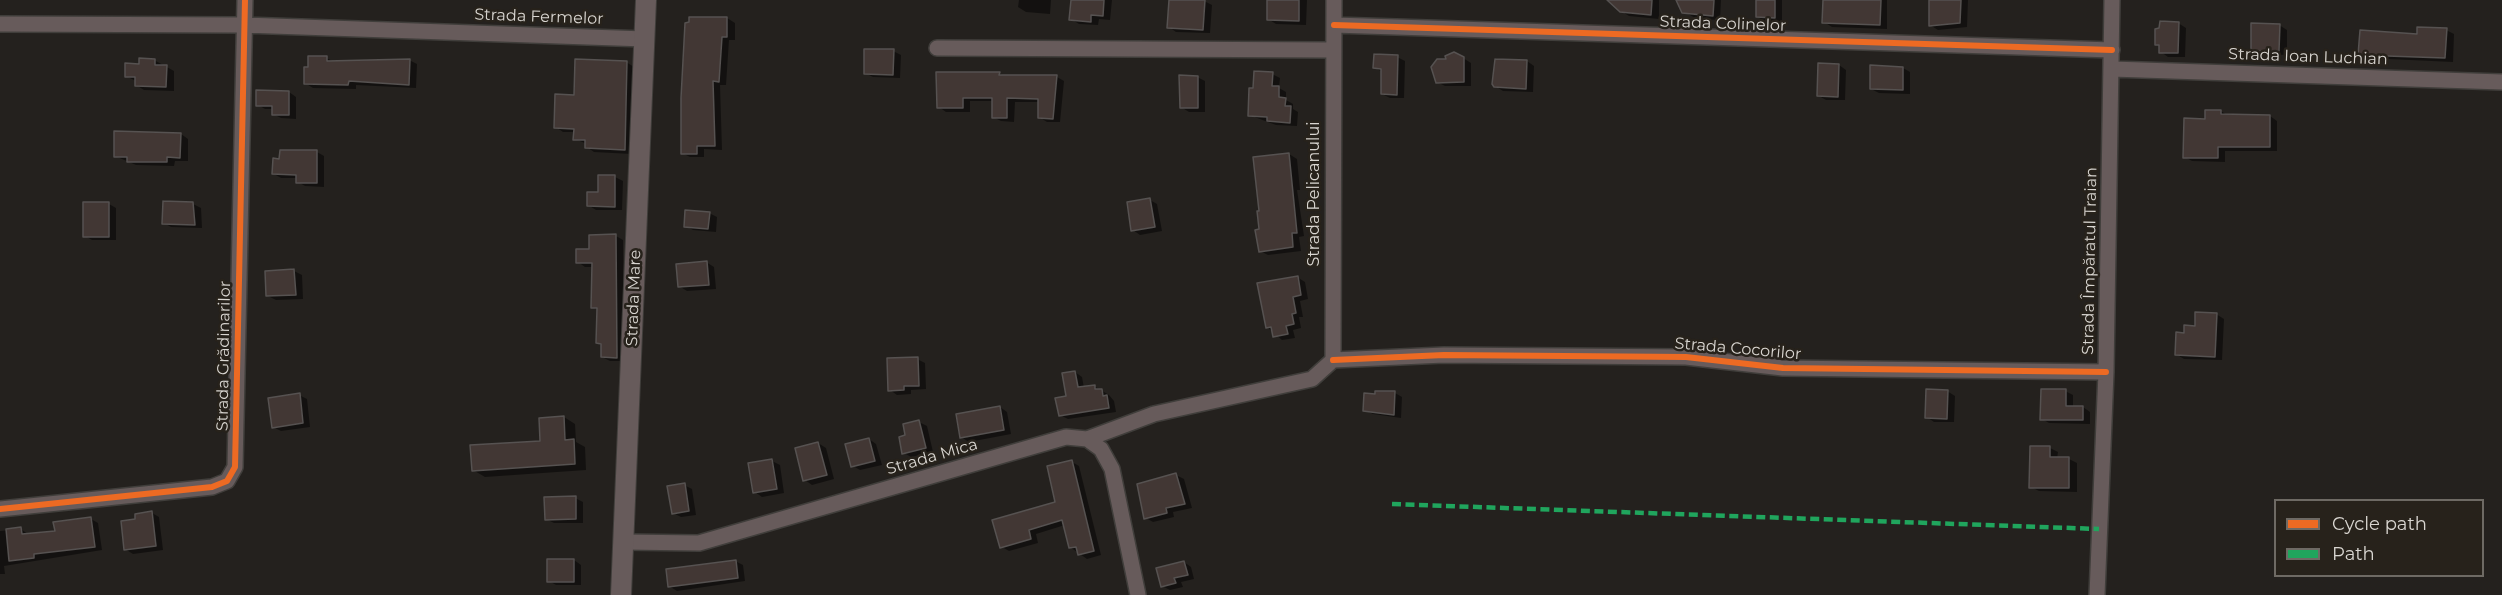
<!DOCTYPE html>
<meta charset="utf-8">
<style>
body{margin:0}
#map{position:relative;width:2502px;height:595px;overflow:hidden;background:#24211e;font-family:Montserrat,sans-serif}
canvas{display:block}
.legend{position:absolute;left:2274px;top:499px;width:210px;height:78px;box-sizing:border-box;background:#27221b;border:2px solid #6e6a64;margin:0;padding:8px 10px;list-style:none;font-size:18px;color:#d9d6d1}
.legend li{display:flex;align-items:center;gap:12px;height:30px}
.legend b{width:30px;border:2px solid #6e6a64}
</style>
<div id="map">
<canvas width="2502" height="595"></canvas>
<ul class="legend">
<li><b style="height:8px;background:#ed6a23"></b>Cycle path</li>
<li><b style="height:8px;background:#20a55d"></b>Path</li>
</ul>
</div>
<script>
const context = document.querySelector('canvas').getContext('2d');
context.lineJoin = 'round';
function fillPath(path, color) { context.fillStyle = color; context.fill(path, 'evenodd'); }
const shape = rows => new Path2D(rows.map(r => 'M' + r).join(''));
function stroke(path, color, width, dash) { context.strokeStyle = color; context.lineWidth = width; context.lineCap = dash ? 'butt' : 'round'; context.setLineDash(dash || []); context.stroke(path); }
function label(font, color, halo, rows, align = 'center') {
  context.font = font + ' Montserrat,sans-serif'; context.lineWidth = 5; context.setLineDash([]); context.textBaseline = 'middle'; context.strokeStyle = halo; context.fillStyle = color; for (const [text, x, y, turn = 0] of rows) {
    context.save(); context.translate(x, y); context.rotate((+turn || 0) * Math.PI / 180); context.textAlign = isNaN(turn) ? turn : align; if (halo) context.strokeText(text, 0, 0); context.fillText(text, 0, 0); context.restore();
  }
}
fillPath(shape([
 [1019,0,1051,0,1050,14,1026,12,1018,7],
 [1072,0,1112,0,1110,20,1099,19,1098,25,1079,24,1071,19],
 [1170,0,1204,1,1212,5,1210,33,1176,32,1169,27],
 [1269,0,1307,0,1306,25,1276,24,1268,19],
 [1617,0,1659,0,1659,19,1629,16,1621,11],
 [1681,0,1721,0,1720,20,1697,19,1681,10],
 [1757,0,1782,0,1782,21,1765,21,1757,17],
 [1825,0,1887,0,1887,29,1832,27,1824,22],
 [1931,0,1968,0,1967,27,1938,30,1930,25],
 [727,18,735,23,735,40,729,40,726,85,720,85,722,150,704,149,704,157,690,157,682,153],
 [2178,23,2186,28,2185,57,2168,57,2161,52,2161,46,2156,44],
 [2279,25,2287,30,2287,55,2260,54,2253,50],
 [2446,30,2454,34,2453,62,2367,58,2359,54],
 [893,51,901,55,900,78,873,77,865,73],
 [1397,57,1405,61,1404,98,1390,98,1382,94,1383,72,1375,68],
 [326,58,335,62,409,60,417,64,416,88,356,85,356,89,313,88,305,83,310,68],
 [1463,58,1471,63,1471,86,1445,86,1437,82],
 [154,60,174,71,174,91,144,90,136,85,136,81,126,76,141,65],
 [1527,61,1534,66,1533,92,1503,91,1495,86],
 [626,62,634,67,632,154,594,152,587,147,587,144,575,139,575,132,563,132,556,127],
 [1839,65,1846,70,1845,100,1826,100,1819,96],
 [1903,68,1910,72,1910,94,1879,93,1871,89],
 [999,73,1004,76,1057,77,1064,81,1060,122,1047,122,1039,117,1039,102,1015,102,1014,122,1001,121,993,117,994,101,970,101,970,112,946,112,939,107],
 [1272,74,1280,78,1279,88,1286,92,1286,100,1293,104,1293,109,1298,112,1297,126,1276,125,1249,115,1254,89],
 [1197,77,1205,81,1205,112,1189,112,1181,107],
 [289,92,296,97,296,119,281,118,273,114,274,109,265,109,258,105],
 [2221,111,2228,116,2270,116,2277,121,2277,151,2225,151,2225,162,2192,161,2185,157],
 [181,134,188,139,188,161,175,161,174,166,136,165,115,156],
 [317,152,324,156,324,187,305,186,298,182,298,178,281,178,274,174,281,160],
 [1289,154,1297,159,1300,190,1297,190,1304,236,1299,237,1301,251,1268,255,1260,251,1261,212,1254,158],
 [600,176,615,177,623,181,622,210,596,210,588,205,599,194],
 [1150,200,1157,204,1162,231,1140,235,1133,230],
 [109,204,116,208,116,240,92,240,85,236],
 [193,204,201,208,202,228,171,227,164,223],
 [709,213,717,217,716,232,693,230,686,226],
 [616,236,623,240,624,361,610,361,602,357,602,346,597,343,599,311,593,307,593,267,585,267,578,262],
 [706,262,714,267,716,289,687,291,679,286],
 [294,271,302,275,303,299,276,300,268,296],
 [1297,277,1305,282,1308,299,1300,301,1303,317,1299,317,1301,328,1293,330,1295,338,1282,340,1267,327],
 [2216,314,2224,319,2222,360,2184,359,2176,354,2185,334],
 [917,359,925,363,926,389,911,390,911,394,897,395,890,390],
 [1075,372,1082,377,1084,388,1094,386,1109,395,1114,401,1116,412,1068,419,1060,415],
 [1947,391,1955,396,1954,422,1934,422,1927,417],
 [2065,391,2073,395,2073,407,2083,407,2090,412,2090,424,2049,423,2042,419],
 [1395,393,1402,397,1401,418,1373,414,1365,410],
 [299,395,307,399,310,427,281,431,273,427],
 [1000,407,1007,412,1011,434,969,442,961,437],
 [564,417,575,424,576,442,585,447,586,470,485,477,473,470,542,442],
 [919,422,927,426,933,452,911,457,904,453],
 [869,439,876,444,882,465,860,470,853,466],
 [818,443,826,448,834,479,812,485,805,480],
 [2050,448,2058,452,2057,459,2069,459,2077,463,2077,492,2039,491,2031,487],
 [772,461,780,465,784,493,762,497,755,492],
 [1072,462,1079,466,1101,555,1087,559,1070,547,1065,525,1036,534,1038,543,1009,551,1002,547,1057,504],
 [1176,475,1184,479,1192,508,1173,512,1174,517,1153,522,1146,518],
 [684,485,692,489,696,515,681,517,673,513],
 [575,498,583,502,583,523,554,523,546,519],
 [152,513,159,517,163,550,133,554,125,549,137,520],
 [91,519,98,523,102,550,4,566,5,574,0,574,0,531,21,529,29,535,56,532],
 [574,560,581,565,581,585,556,585,549,581],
 [735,561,743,565,745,581,677,591,669,586],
 [1184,562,1191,567,1194,579,1181,582,1183,587,1170,590,1162,586]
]), '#0007');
const building = shape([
 [1071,0,1104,0,1103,16,1091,15,1091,22,1069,20,1071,0],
 [1169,0,1205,0,1203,30,1167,28,1169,0],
 [1267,0,1299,0,1299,21,1267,20,1267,0],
 [1607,0,1652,0,1651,15,1620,12,1607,0],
 [1676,0,1714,0,1713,16,1682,13,1676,0],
 [1756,0,1775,0,1775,18,1756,17,1756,0],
 [1823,0,1881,0,1880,25,1822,23,1823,0],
 [1929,0,1961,0,1960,23,1929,26,1929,0],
 [689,17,727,17,727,37,722,37,719,82,713,81,715,146,697,146,697,154,681,154,681,98,685,23,689,22,689,17],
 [2160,21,2179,22,2178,53,2159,53,2159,45,2155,45,2155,29,2159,28,2160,21],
 [2251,23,2280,24,2279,51,2251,51,2251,23],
 [2417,27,2447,28,2445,58,2358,55,2360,30,2417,34,2417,27],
 [864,49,894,49,893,75,864,74,864,49],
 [1454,52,1464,57,1464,82,1436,83,1431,67,1437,59,1446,59,1445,56,1454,52],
 [1374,54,1398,55,1397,95,1381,94,1381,69,1373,68,1374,54],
 [308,56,327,56,327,61,410,59,409,85,349,81,348,85,304,84,304,67,308,67,308,56],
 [139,58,155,59,155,65,167,65,166,87,135,86,135,77,125,77,125,63,139,64,139,58],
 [575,59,627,61,625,150,585,148,585,140,573,140,574,129,554,128,555,94,574,95,575,59],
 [1495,59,1527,60,1526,89,1494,87,1492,84,1495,59],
 [1818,63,1839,64,1838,97,1817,96,1818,63],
 [1870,65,1903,67,1903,90,1870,89,1870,65],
 [1254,71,1273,72,1272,86,1279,86,1279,97,1286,98,1285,106,1291,106,1290,123,1267,121,1267,117,1248,116,1249,88,1253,88,1254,71],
 [936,72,1000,72,999,75,1057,75,1053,119,1038,118,1038,99,1007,98,1007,118,992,118,992,98,963,98,963,108,937,108,936,72],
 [1179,75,1198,76,1198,108,1180,108,1179,75],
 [256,90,289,91,289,115,272,115,272,106,256,106,256,90],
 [2205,110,2221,110,2221,114,2270,115,2270,147,2218,147,2218,158,2183,158,2184,118,2205,119,2205,110],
 [114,131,181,133,180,158,167,157,167,162,127,162,127,157,114,157,114,131],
 [280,150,317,150,317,183,296,183,296,175,272,174,273,158,279,159,280,150],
 [1289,153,1297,233,1292,233,1293,247,1259,252,1255,230,1259,229,1257,211,1259,211,1253,157,1289,153],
 [598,175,615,175,615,207,587,206,587,192,598,192,598,175],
 [1150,198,1155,227,1131,231,1127,202,1150,198],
 [163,201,193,202,195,225,162,224,163,201],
 [83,202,109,202,109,237,83,237,83,202],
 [685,210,710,212,708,229,684,227,685,210],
 [616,234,617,358,601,357,601,344,596,343,597,308,591,308,592,263,576,263,576,249,589,249,589,235,616,234],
 [707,261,709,285,678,287,676,264,707,261],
 [294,269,296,295,266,296,265,271,294,269],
 [1298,276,1301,295,1293,297,1296,313,1292,314,1294,324,1286,326,1288,334,1273,337,1271,327,1266,328,1257,283,1298,276],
 [2195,312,2217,313,2215,357,2175,355,2176,332,2184,333,2184,325,2195,326,2195,312],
 [918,357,919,386,904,386,904,390,888,391,887,358,918,357],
 [1075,371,1078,387,1095,385,1095,389,1102,389,1103,396,1107,395,1109,408,1059,416,1055,398,1066,396,1062,373,1075,371],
 [1926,389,1948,390,1947,419,1925,418,1926,389],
 [2041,389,2066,389,2066,406,2083,406,2083,420,2040,420,2041,389],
 [1375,391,1395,391,1394,415,1363,411,1364,393,1375,394,1375,391],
 [300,393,303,423,272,428,268,398,300,393],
 [1000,406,1004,430,960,438,956,414,1000,406],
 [564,416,565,440,574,439,575,464,472,471,470,445,540,441,539,418,564,416],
 [919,420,926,448,902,454,899,437,905,435,903,424,919,420],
 [869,438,875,461,851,467,845,444,869,438],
 [818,442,827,475,803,481,795,448,818,442],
 [2030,446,2050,446,2050,457,2069,457,2069,488,2029,488,2030,446],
 [772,459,777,489,753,493,748,463,772,459],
 [1072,460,1094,551,1078,555,1076,547,1069,548,1062,520,1029,530,1031,539,1000,548,992,520,1055,502,1047,466,1072,460],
 [1176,473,1185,504,1166,508,1167,513,1144,519,1137,484,1176,473],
 [685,483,689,511,672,514,667,486,685,483],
 [576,496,576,519,545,520,544,497,576,496],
 [152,511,156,546,124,550,121,521,135,519,135,514,152,511],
 [91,517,95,547,34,554,34,558,9,561,6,529,21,527,22,534,55,531,53,522,91,517],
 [547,559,574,559,574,582,547,582,547,559],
 [736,560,738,578,668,587,666,569,736,560],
 [1184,561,1188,575,1174,578,1176,583,1161,587,1156,568,1184,561]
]);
fillPath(building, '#423734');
stroke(building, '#565251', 1.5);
const minor = shape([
 [0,24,244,25,645,39],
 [1334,25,2112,50],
 [937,48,1332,50],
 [2112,69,2502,82],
 [1333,360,1444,355,1686,357,1783,368,2106,372],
 [1087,439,1154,414,1312,379,1333,360,1334,0],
 [0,509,212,487,227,481,235,467,245,0],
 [624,542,699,543,1066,437,1087,439,1101,449,1112,469,1138,595],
 [2097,595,2106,372,2112,0]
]);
const tertiary = shape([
 [621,595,646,0]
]);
stroke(minor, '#403e3b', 18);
stroke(tertiary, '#403e3b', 22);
stroke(minor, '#675b5b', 15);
stroke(tertiary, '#675b5b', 20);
stroke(shape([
 [1392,504,2099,529]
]), '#20a55d', 4.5, [9, 4.5]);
stroke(shape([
 [1334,25,2112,50],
 [1333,360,1444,355,1686,357,1783,368,2106,372],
 [0,509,212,487,227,481,235,467,245,0]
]), '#ed6a23', 6);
label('16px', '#d9d6d1', '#27221b', [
 ["Strada Fermelor",539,17,2],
 ["Strada Colinelor",1723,24,2],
 ["Strada Ioan Luchian",2308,57,2],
 ["Strada Pelicanului",1314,194,-90],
 ["Strada Împăratul Traian",2090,261,-89],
 ["Strada Mare",634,298,-88],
 ["Strada Cocorilor",1738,349,5],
 ["Strada Grădinarilor",224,356,-89],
 ["Strada Mica",932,457,-16]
]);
</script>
